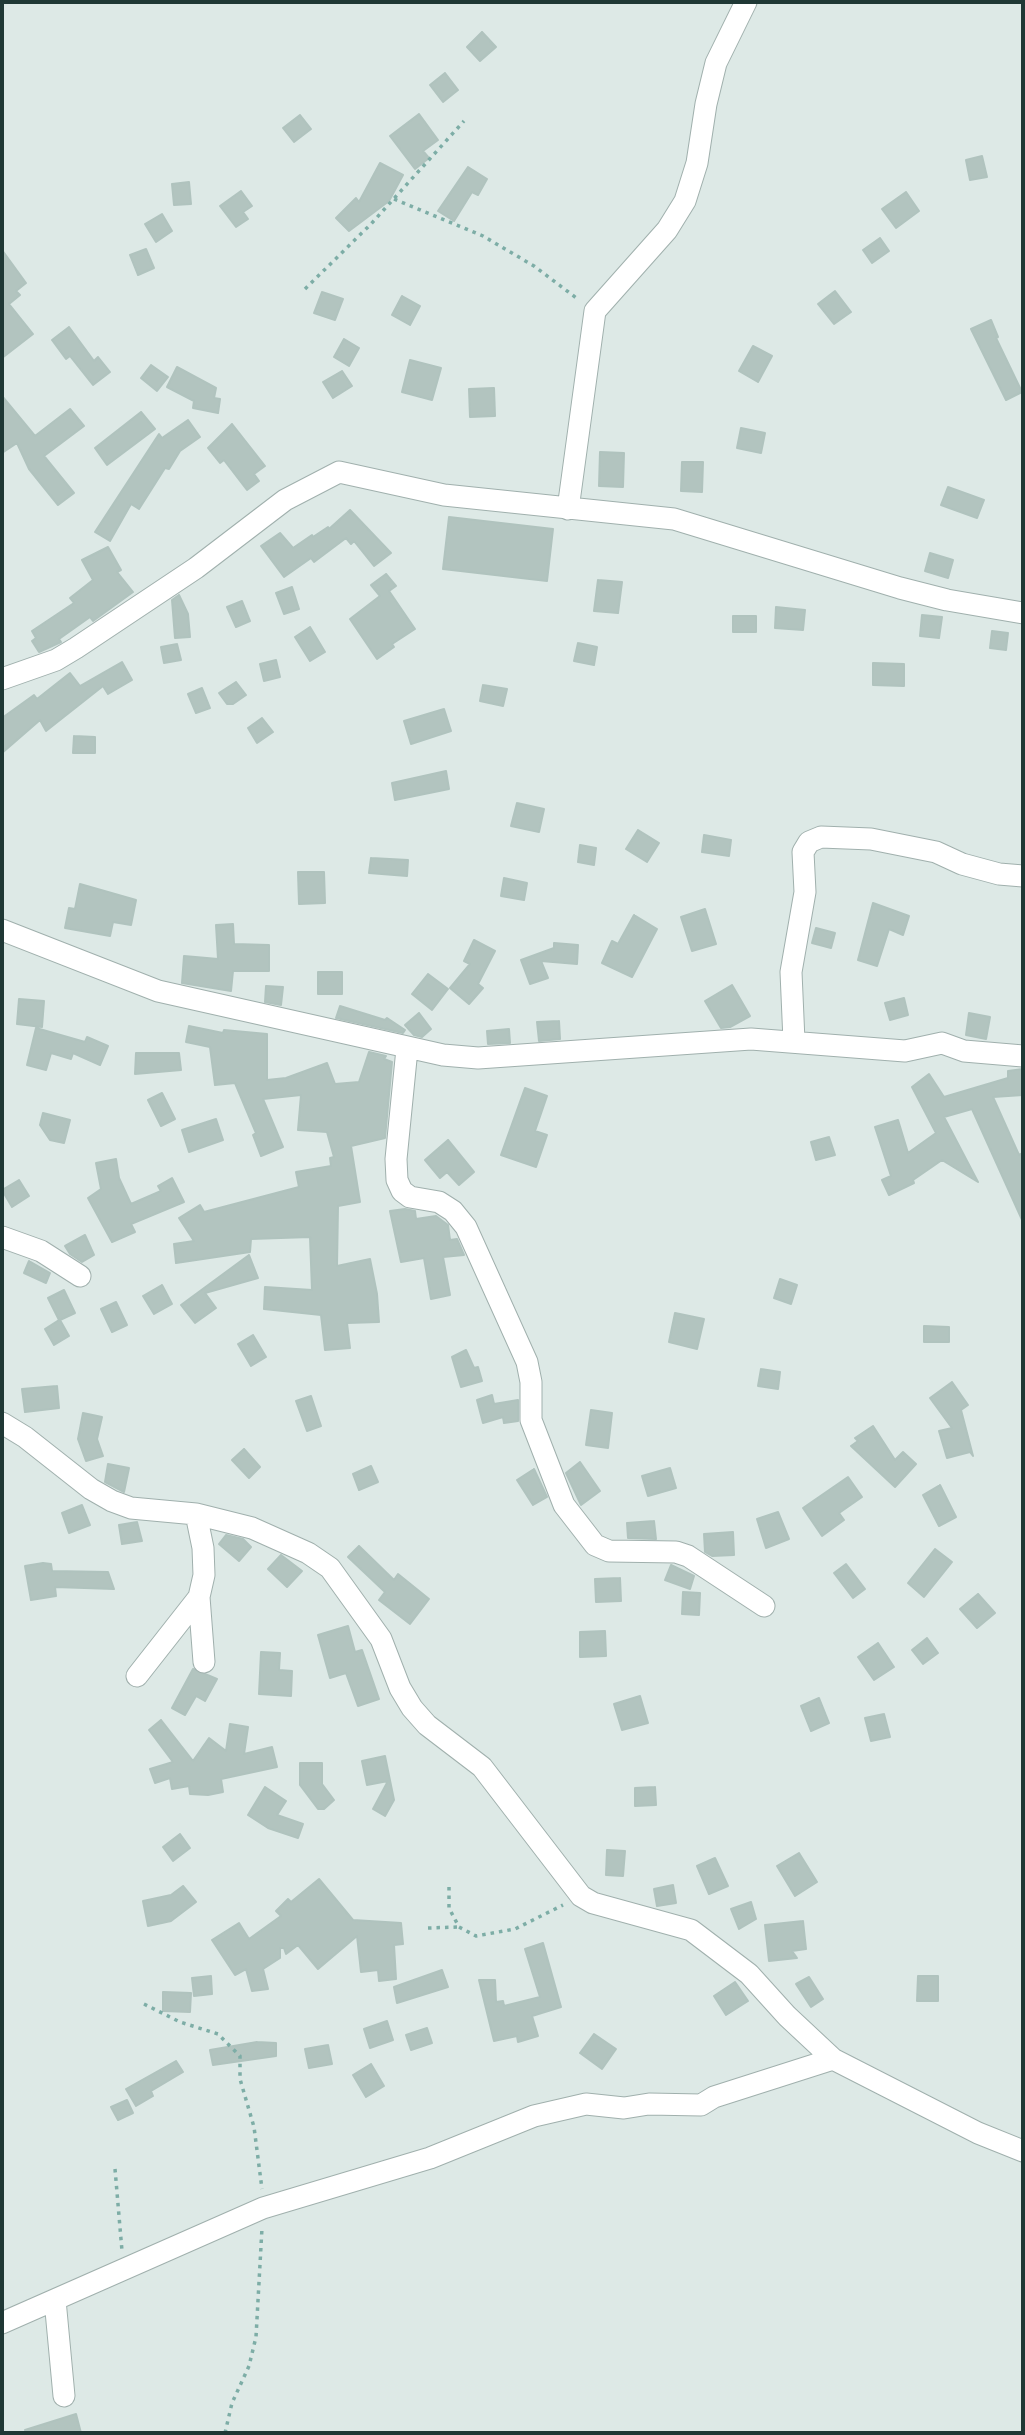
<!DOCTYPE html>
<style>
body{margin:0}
#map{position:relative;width:1025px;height:2435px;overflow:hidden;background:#dde9e6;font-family:"IBM Plex Sans",sans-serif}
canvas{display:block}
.frame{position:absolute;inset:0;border:4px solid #1f3835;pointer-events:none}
</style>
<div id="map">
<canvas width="1025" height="2435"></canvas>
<div class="frame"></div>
</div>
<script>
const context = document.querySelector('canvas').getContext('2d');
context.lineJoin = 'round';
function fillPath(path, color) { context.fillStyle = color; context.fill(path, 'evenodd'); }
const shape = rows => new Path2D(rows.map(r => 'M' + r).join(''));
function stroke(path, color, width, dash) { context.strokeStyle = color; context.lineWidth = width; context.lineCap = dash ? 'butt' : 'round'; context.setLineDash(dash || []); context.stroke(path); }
const building = shape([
 [482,32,496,47,480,61,467,47,482,32],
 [445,73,458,90,443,102,430,85,445,73],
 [419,114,438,140,423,151,429,158,415,169,390,136,419,114],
 [300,115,311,129,294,142,283,128,300,115],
 [982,156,987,177,970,180,966,160,982,156],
 [380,163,403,175,389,201,349,231,336,218,356,198,359,202,380,163],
 [468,167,487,179,478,195,472,192,454,221,438,211,468,167],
 [189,182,191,204,174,205,172,184,189,182],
 [241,191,252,206,243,212,248,219,236,227,220,206,241,191],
 [906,192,919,211,896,228,882,209,906,192],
 [162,214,172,231,156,242,145,224,162,214],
 [880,238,889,251,872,263,863,250,880,238],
 [146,249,154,268,138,275,130,255,146,249],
 [2,250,26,283,16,291,20,295,9,304,33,334,2,358,2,250],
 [835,291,851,312,834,324,818,304,835,291],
 [322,292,343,299,335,320,314,313,322,292],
 [402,296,420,306,410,325,392,315,402,296],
 [991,320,998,337,996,338,1022,392,1006,400,971,329,991,320],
 [69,327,94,361,98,357,110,372,93,385,70,356,66,359,52,340,69,327],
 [344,339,359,348,349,366,334,357,344,339],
 [753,346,772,356,758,382,739,371,753,346],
 [410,360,441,368,432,400,402,392,410,360],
 [151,365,168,377,157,391,141,378,151,365],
 [177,367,216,388,214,398,220,399,218,413,193,408,194,401,167,387,177,367],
 [342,371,352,386,333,398,323,382,342,371],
 [494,388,495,416,470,417,469,389,494,388],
 [2,396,35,436,70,409,84,426,44,456,74,493,58,505,29,469,17,443,2,453,2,396],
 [141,412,155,429,107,465,95,448,141,412],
 [188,420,200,437,180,451,169,469,165,468,139,509,131,504,110,541,95,532,159,434,162,438,188,420],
 [232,424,265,466,254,474,259,481,247,490,224,460,220,463,208,448,232,424],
 [741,428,765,433,761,453,737,448,741,428],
 [600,452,624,453,623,487,599,486,600,452],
 [682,462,703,462,702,492,681,491,682,462],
 [948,487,984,500,977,518,941,505,948,487],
 [350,510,391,553,374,566,354,541,351,544,346,538,314,562,311,558,284,577,261,546,280,533,293,548,312,535,313,537,328,527,329,529,350,510],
 [449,517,553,529,547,581,443,569,449,517],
 [108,547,121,570,117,572,133,592,93,621,90,617,59,639,61,642,39,652,32,641,36,638,32,631,74,603,70,598,93,580,82,560,108,547],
 [930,553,953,560,948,578,925,571,930,553],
 [386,574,396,586,389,591,415,629,392,644,394,647,377,659,350,619,380,596,371,585,386,574],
 [598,580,622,582,618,613,594,611,598,580],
 [292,587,299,609,284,614,276,593,292,587],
 [179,595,188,614,190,637,175,638,172,600,179,595],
 [242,601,250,621,236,627,227,607,242,601],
 [776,607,805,610,803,630,775,628,776,607],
 [922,615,942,617,939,638,920,636,922,615],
 [733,616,756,616,756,632,733,632,733,616],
 [310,627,325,652,310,661,295,637,310,627],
 [992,631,1008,633,1006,650,990,648,992,631],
 [578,643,597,647,594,665,574,661,578,643],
 [177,644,181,660,164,663,161,647,177,644],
 [276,660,280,677,264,681,260,664,276,660],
 [122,662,132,680,108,694,103,686,46,731,40,720,2,753,2,718,34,695,37,699,70,673,80,686,122,662],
 [873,663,904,664,904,686,873,685,873,663],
 [236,682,246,695,233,704,227,704,219,693,236,682],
 [483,685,507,689,503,706,480,701,483,685],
 [202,688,210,708,196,713,188,694,202,688],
 [444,709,451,731,411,744,404,721,444,709],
 [262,718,273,732,257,743,248,728,262,718],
 [74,736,95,737,95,753,73,753,74,736],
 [446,771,449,789,395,800,392,783,446,771],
 [517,803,544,809,539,832,511,826,517,803],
 [638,830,659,843,647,862,626,849,638,830],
 [704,835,731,840,729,856,702,852,704,835],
 [580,845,596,848,594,865,578,862,580,845],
 [371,858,408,860,407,876,369,873,371,858],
 [298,872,324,872,325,903,299,904,298,872],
 [504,878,527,883,524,900,501,896,504,878],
 [80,884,136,900,131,925,113,922,110,936,65,928,69,908,75,909,80,884],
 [873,903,909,916,903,935,889,929,877,966,858,960,873,903],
 [705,909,716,944,692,951,681,917,705,909],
 [634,915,657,929,632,977,602,963,612,941,618,944,634,915],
 [233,924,234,944,269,945,269,971,233,971,231,991,182,983,184,956,218,959,216,925,233,924],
 [816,928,835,933,831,948,812,943,816,928],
 [474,940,495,951,478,984,483,988,469,1004,450,988,470,964,464,961,474,940],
 [554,943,578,945,577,964,541,961,548,978,530,984,521,960,554,948,554,943],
 [318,972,342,972,342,994,318,994,318,972],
 [428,974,448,989,432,1010,412,994,428,974],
 [732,985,750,1016,730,1027,721,1028,705,1001,732,985],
 [266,986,283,987,281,1005,265,1002,266,986],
 [904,998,908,1015,890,1020,885,1003,904,998],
 [19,999,44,1001,42,1027,17,1024,19,999],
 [340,1006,385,1020,387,1018,405,1030,403,1033,336,1018,340,1006],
 [419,1013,431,1029,422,1037,414,1035,405,1025,419,1013],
 [969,1013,990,1017,986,1039,966,1035,969,1013],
 [559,1021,560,1039,539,1041,537,1022,559,1021],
 [189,1026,223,1033,224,1030,267,1034,267,1080,286,1078,327,1063,335,1084,359,1082,369,1052,386,1056,384,1059,392,1062,385,1138,351,1146,360,1202,338,1206,337,1266,370,1259,377,1294,379,1322,347,1323,350,1348,325,1350,321,1315,264,1309,265,1287,312,1290,310,1237,251,1239,250,1252,176,1263,174,1244,194,1241,179,1218,200,1205,204,1212,299,1187,296,1172,331,1166,330,1158,334,1157,327,1132,298,1130,301,1095,263,1099,283,1147,261,1156,253,1135,256,1133,235,1083,215,1085,210,1047,186,1042,189,1026],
 [36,1028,85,1042,87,1037,108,1046,100,1065,73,1053,71,1059,51,1053,46,1070,27,1065,36,1028],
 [509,1029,510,1043,488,1044,487,1031,509,1029],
 [136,1053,179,1053,181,1070,135,1074,136,1053],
 [1023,1069,1023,1095,993,1097,1019,1155,1023,1153,1023,1222,972,1109,944,1117,978,1182,942,1160,913,1180,914,1183,889,1195,882,1180,891,1176,875,1127,898,1120,908,1153,936,1133,912,1087,929,1074,944,1097,1008,1078,1008,1071,1023,1069],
 [525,1088,547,1096,535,1131,547,1135,536,1167,501,1155,525,1088],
 [162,1093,175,1119,161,1126,148,1100,162,1093],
 [43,1113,70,1120,64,1143,50,1140,40,1125,43,1113],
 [216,1119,223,1140,189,1152,182,1130,216,1119],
 [829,1137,835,1155,816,1160,811,1142,829,1137],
 [448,1140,474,1172,459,1185,447,1172,440,1178,425,1160,448,1140],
 [116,1159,119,1178,131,1204,161,1191,158,1186,172,1178,184,1202,131,1224,135,1232,112,1242,88,1198,101,1189,96,1163,116,1159],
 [19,1180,29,1196,12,1207,2,1190,19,1180],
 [405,1209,415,1211,416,1219,436,1216,448,1225,450,1240,457,1239,464,1255,443,1257,450,1295,431,1299,424,1258,401,1262,390,1211,405,1209],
 [85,1235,94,1255,82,1262,70,1254,65,1246,85,1235],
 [249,1255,258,1278,205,1293,216,1308,195,1323,181,1305,249,1255],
 [29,1261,50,1273,46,1283,24,1273,29,1261],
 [780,1279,797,1285,791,1304,774,1298,780,1279],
 [162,1285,172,1304,154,1314,143,1296,162,1285],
 [64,1290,75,1313,60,1320,69,1336,54,1345,45,1329,59,1320,48,1298,64,1290],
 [116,1302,127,1325,112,1332,101,1309,116,1302],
 [675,1313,704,1319,697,1349,669,1342,675,1313],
 [924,1326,949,1327,949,1342,924,1342,924,1326],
 [253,1335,266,1357,251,1366,238,1344,253,1335],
 [466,1350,474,1368,478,1367,482,1381,461,1387,452,1357,466,1350],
 [761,1369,780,1372,778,1389,758,1386,761,1369],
 [952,1382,968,1405,961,1410,973,1456,970,1452,947,1458,939,1431,952,1428,930,1398,952,1382],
 [57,1386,59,1408,25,1412,22,1389,57,1386],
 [492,1395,494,1404,518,1400,518,1421,504,1423,503,1417,483,1423,477,1400,492,1395],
 [311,1396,321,1426,307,1431,296,1401,311,1396],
 [591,1410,612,1413,608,1448,586,1445,591,1410],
 [83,1413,102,1417,97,1439,103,1456,86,1461,78,1439,83,1413],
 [873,1426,895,1460,903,1452,916,1464,895,1487,851,1446,858,1441,855,1438,873,1426],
 [244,1449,260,1467,249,1478,232,1460,244,1449],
 [580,1462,600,1491,581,1505,566,1473,580,1462],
 [108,1464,129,1468,124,1492,105,1482,108,1464],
 [371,1466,378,1482,359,1490,353,1474,371,1466],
 [670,1468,676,1488,648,1496,642,1476,670,1468],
 [534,1469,547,1497,533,1505,517,1480,534,1469],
 [848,1477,862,1497,839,1513,844,1520,822,1536,803,1508,848,1477],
 [940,1485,956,1517,939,1526,923,1495,940,1485],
 [82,1505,90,1525,69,1533,62,1513,82,1505],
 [778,1512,789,1539,766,1548,757,1519,778,1512],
 [654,1521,656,1539,628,1538,627,1523,654,1521],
 [137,1522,142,1541,122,1544,119,1525,137,1522],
 [733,1532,734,1555,712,1556,705,1552,704,1534,733,1532],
 [226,1535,243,1539,251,1547,239,1561,219,1544,226,1535],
 [359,1546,394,1580,398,1574,429,1599,410,1624,379,1600,385,1592,348,1557,359,1546],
 [935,1549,952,1562,924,1597,908,1583,935,1549],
 [281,1555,302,1571,287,1587,268,1569,281,1555],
 [43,1563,51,1564,52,1571,108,1572,114,1589,55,1587,56,1596,31,1600,25,1566,43,1563],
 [846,1564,865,1589,853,1598,834,1573,846,1564],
 [671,1565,694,1576,690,1589,665,1580,671,1565],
 [620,1578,621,1601,596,1602,595,1579,620,1578],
 [683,1592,700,1593,699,1615,682,1614,683,1592],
 [978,1594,995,1613,977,1628,960,1609,978,1594],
 [348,1626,355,1652,362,1650,379,1699,358,1706,346,1673,330,1678,318,1635,348,1626],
 [605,1631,606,1656,580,1657,580,1632,605,1631],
 [927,1638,938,1653,923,1664,912,1650,927,1638],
 [878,1643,894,1667,874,1680,858,1657,878,1643],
 [261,1652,280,1653,279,1670,292,1671,291,1696,259,1694,261,1652],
 [193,1669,217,1679,205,1701,196,1696,185,1715,172,1708,193,1669],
 [640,1696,648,1723,622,1730,614,1704,640,1696],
 [819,1698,829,1723,811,1731,801,1706,819,1698],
 [884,1714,890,1737,871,1741,865,1718,884,1714],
 [161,1720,193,1761,209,1738,226,1751,230,1724,248,1727,244,1754,272,1747,277,1767,221,1779,223,1792,208,1795,190,1794,189,1786,172,1789,170,1778,155,1783,150,1769,173,1762,149,1730,161,1720],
 [385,1756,394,1800,385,1816,373,1809,388,1781,367,1785,362,1761,385,1756],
 [300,1763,322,1763,322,1784,334,1800,324,1809,318,1809,300,1785,300,1763],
 [265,1787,286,1801,277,1815,303,1824,298,1838,268,1828,248,1815,265,1787],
 [655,1787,656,1805,635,1806,635,1788,655,1787],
 [180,1834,190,1848,173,1861,163,1847,180,1834],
 [607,1850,625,1851,623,1876,606,1875,607,1850],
 [799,1853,817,1882,795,1896,777,1866,799,1853],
 [715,1858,728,1886,709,1894,697,1866,715,1858],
 [319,1879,353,1920,401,1923,403,1944,394,1945,396,1979,379,1981,378,1970,361,1972,357,1936,318,1969,298,1945,286,1954,284,1948,280,1948,280,1958,263,1969,268,1989,252,1991,246,1969,235,1975,212,1940,239,1923,249,1939,281,1916,276,1911,288,1899,291,1902,319,1879],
 [673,1885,676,1903,657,1906,654,1889,673,1885],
 [183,1886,196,1902,171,1921,148,1926,143,1901,171,1895,183,1886],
 [751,1902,756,1919,739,1929,731,1909,751,1902],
 [803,1921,806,1949,792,1951,797,1958,769,1961,765,1925,803,1921],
 [543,1943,561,2007,532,2016,538,2036,518,2042,517,2036,494,2041,479,1980,495,1980,496,2002,503,2001,504,2006,540,1997,525,1949,543,1943],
 [442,1970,448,1987,397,2003,394,1987,442,1970],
 [211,1976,212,1994,194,1996,192,1978,211,1976],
 [918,1976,938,1976,938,2001,917,2001,918,1976],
 [809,1977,823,1999,811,2007,796,1984,809,1977],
 [735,1982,748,2001,726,2015,714,1996,735,1982],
 [163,1992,191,1993,190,2012,163,2011,163,1992],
 [387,2021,393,2040,370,2048,364,2029,387,2021],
 [427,2028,432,2043,411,2050,406,2035,427,2028],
 [594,2034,616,2049,602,2069,580,2053,594,2034],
 [257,2042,276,2043,276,2056,213,2065,210,2050,257,2042],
 [328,2045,332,2064,309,2068,305,2049,328,2045],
 [176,2061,183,2072,151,2091,153,2096,136,2106,126,2089,176,2061],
 [371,2064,384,2086,366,2097,353,2075,371,2064],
 [127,2100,133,2113,118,2120,111,2107,127,2100],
 [76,2414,81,2433,26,2433,25,2430,76,2414]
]);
fillPath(building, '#b2c4bf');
stroke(building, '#b0c3be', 2);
const minor = shape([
 [568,509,595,311,667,230,685,201,697,163,706,104,716,63,746,2],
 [2,679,56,660,76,648,196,568,285,500,339,472,444,495,674,519,900,588,947,600,1023,613],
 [2,930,158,991,443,1055,478,1058,751,1039,905,1051,942,1043,964,1051,1023,1056],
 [794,1041,791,972,805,892,803,852,809,842,821,837,871,839,936,852,962,864,999,874,1023,876],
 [407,1049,396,1159,397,1180,402,1191,410,1197,439,1202,453,1211,466,1227,527,1362,531,1382,531,1420,564,1505,595,1545,609,1551,676,1552,688,1556,764,1606],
 [2,1237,41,1251,80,1276],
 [2,1423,25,1437,91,1489,112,1501,131,1508,196,1514,252,1528,308,1553,330,1568,381,1639,400,1688,412,1708,427,1725,482,1767,581,1896,593,1903,691,1930,749,1974,787,2016,833,2059,978,2133,1023,2151],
 [196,1514,203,1548,204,1575,199,1597,204,1662],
 [137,1676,199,1597],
 [55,2300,64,2396],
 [2,2323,263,2208,430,2158,534,2116,586,2104,624,2108,649,2104,701,2105,714,2097,833,2059]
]);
stroke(minor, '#a0b0ad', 23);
stroke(shape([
 [394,199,483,236,534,266,579,300],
 [305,289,371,224,464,121],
 [449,1887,449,1908,459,1927,476,1936,515,1929,563,1905],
 [428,1928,459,1927],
 [144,2004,180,2022,218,2034,240,2056,240,2079,254,2127,262,2189],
 [115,2169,122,2251],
 [225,2433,232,2403,249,2366,256,2337,262,2228]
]), '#7dada6', 3.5, [3.5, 5]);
stroke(minor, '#fff', 21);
</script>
